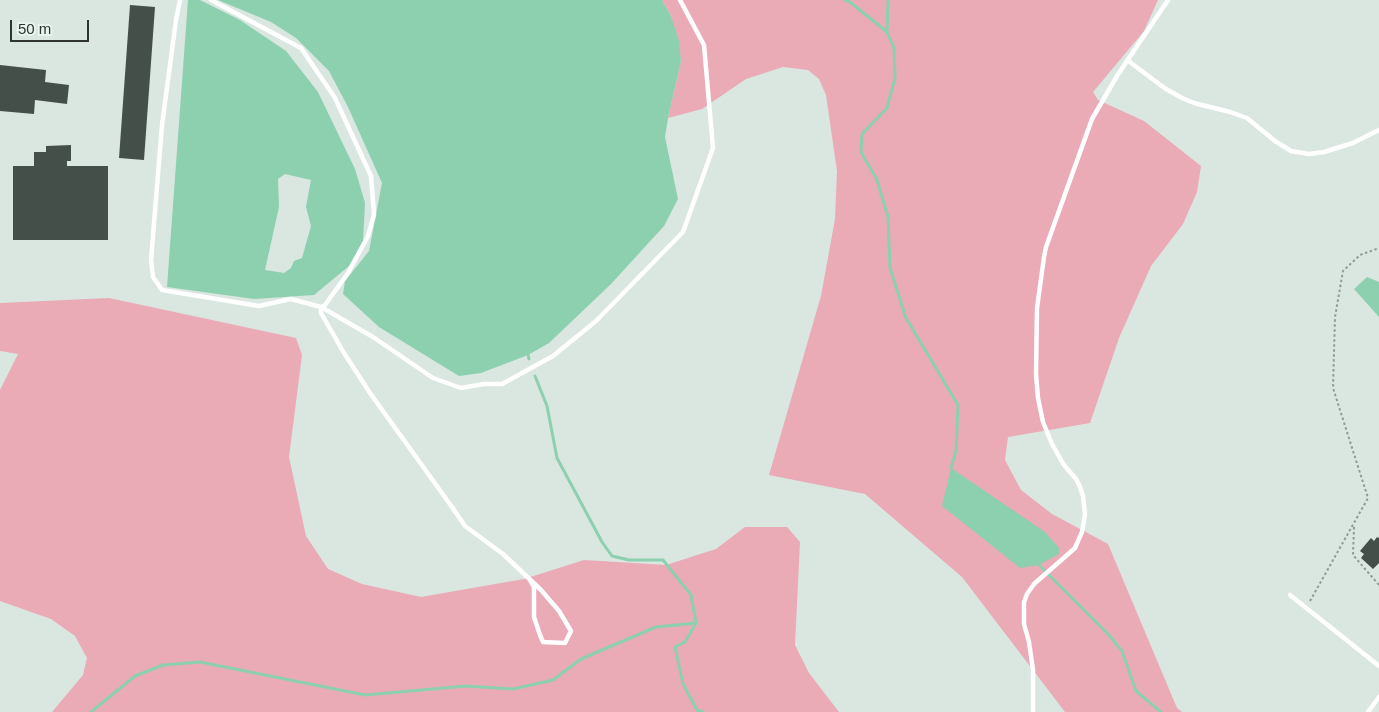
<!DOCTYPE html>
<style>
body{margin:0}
#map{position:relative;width:1379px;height:712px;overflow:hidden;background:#dae6e0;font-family:Arial,sans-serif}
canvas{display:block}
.scale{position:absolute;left:10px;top:20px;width:79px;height:22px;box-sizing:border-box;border:2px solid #2f3432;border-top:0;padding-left:6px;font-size:15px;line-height:18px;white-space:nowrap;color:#2f3432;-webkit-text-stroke:4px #e7f4ed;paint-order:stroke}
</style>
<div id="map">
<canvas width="1379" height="712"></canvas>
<div class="scale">50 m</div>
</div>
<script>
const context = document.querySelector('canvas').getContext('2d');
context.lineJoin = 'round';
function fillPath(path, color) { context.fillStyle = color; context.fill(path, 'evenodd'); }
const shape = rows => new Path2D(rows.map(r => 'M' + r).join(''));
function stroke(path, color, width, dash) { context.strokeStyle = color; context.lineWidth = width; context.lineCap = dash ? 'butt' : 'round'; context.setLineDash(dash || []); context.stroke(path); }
fillPath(shape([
 [662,0,1158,0,1144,31,1093,92,1098,100,1144,121,1201,166,1197,192,1183,224,1151,266,1119,338,1090,423,1008,437,1005,460,1021,490,1052,514,1108,544,1177,708,1182,712,1065,712,962,577,865,494,769,475,821,296,835,219,837,171,826,95,819,79,808,70,783,67,746,79,702,109,668,118,681,61,671,16],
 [109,298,296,338,302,355,289,457,306,536,328,569,362,584,421,597,524,579,584,560,666,565,716,549,745,527,787,527,800,542,795,645,809,673,839,712,52,712,83,675,87,658,75,636,51,619,0,601,0,390,18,354,0,351,0,303]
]), '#eaaab6');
fillPath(shape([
 [188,0,200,0,240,20,286,51,318,92,355,169,365,203,363,242,349,266,314,295,254,299,167,287],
 [285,174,311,180,306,207,311,226,302,258,294,261,291,268,284,273,265,270,279,207,278,179],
 [218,0,662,0,671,16,679,41,681,61,668,118,665,137,678,199,664,226,611,284,549,343,528,355,481,373,459,376,379,327,343,294,345,281,369,251,382,183,348,107,329,71,296,38,271,22],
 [1367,277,1379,282,1379,317,1354,289],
 [951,468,1045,532,1059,548,1059,554,1039,565,1020,568,942,506]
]), '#8cd0af');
stroke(shape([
 [845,0,850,2,887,32,894,48,895,78,887,108,862,134,861,152,877,180,888,217,890,268,906,318,958,405,956,451,951,468],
 [887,32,888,0],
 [528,355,529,359],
 [535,376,547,406,557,458,602,542,612,556,629,560,663,560,691,595,696,623,685,642,675,647,683,684,697,710,703,712],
 [1039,565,1108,634,1122,651,1136,691,1161,712],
 [91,712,135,676,163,665,200,662,365,695,466,686,513,689,553,680,581,659,656,627,696,623]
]), '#8cd0af', 3);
fillPath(shape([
 [130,5,155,7,144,160,119,158],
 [0,65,46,70,45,82,69,85,67,104,35,100,34,114,0,111],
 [71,145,71,161,67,161,67,166,108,166,108,240,13,240,13,166,34,166,34,152,46,152,46,146],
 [1377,537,1379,538,1379,563,1373,569,1361,558,1364,554,1360,551,1371,538,1374,541]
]), '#454f4a');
stroke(shape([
 [1354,527,1353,555,1379,585],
 [1310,601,1368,498,1333,388,1335,317,1343,271,1360,255,1379,248]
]), '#919a95', 2, [2.5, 2.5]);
stroke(shape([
 [180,0,176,20,162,125,151,260,153,277,162,290,259,306,291,299,321,307,373,337,433,378,461,388,484,384,502,384,553,356,596,321,683,232,713,148,704,45,680,0],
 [211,0,301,48,335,98,371,176,374,215,368,236,348,273,325,305,321,307],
 [1127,60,1166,89,1182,98,1194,103,1230,112,1247,118,1275,141,1291,151,1309,154,1324,152,1353,143,1379,130],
 [321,307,321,313,344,353,370,393,452,507,465,526,503,554,541,590,559,611,571,631,565,643,543,642,540,635,534,617,534,587,530,580],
 [1290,595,1379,666],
 [1033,712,1033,670,1029,642,1024,624,1024,602,1027,594,1034,584,1075,548,1082,532,1085,514,1083,496,1080,487,1076,479,1064,465,1052,444,1043,422,1038,398,1036,374,1037,308,1044,257,1046,247,1092,119,1117,76,1168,0],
 [1368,712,1379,697]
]), '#fff', 4.5);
</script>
